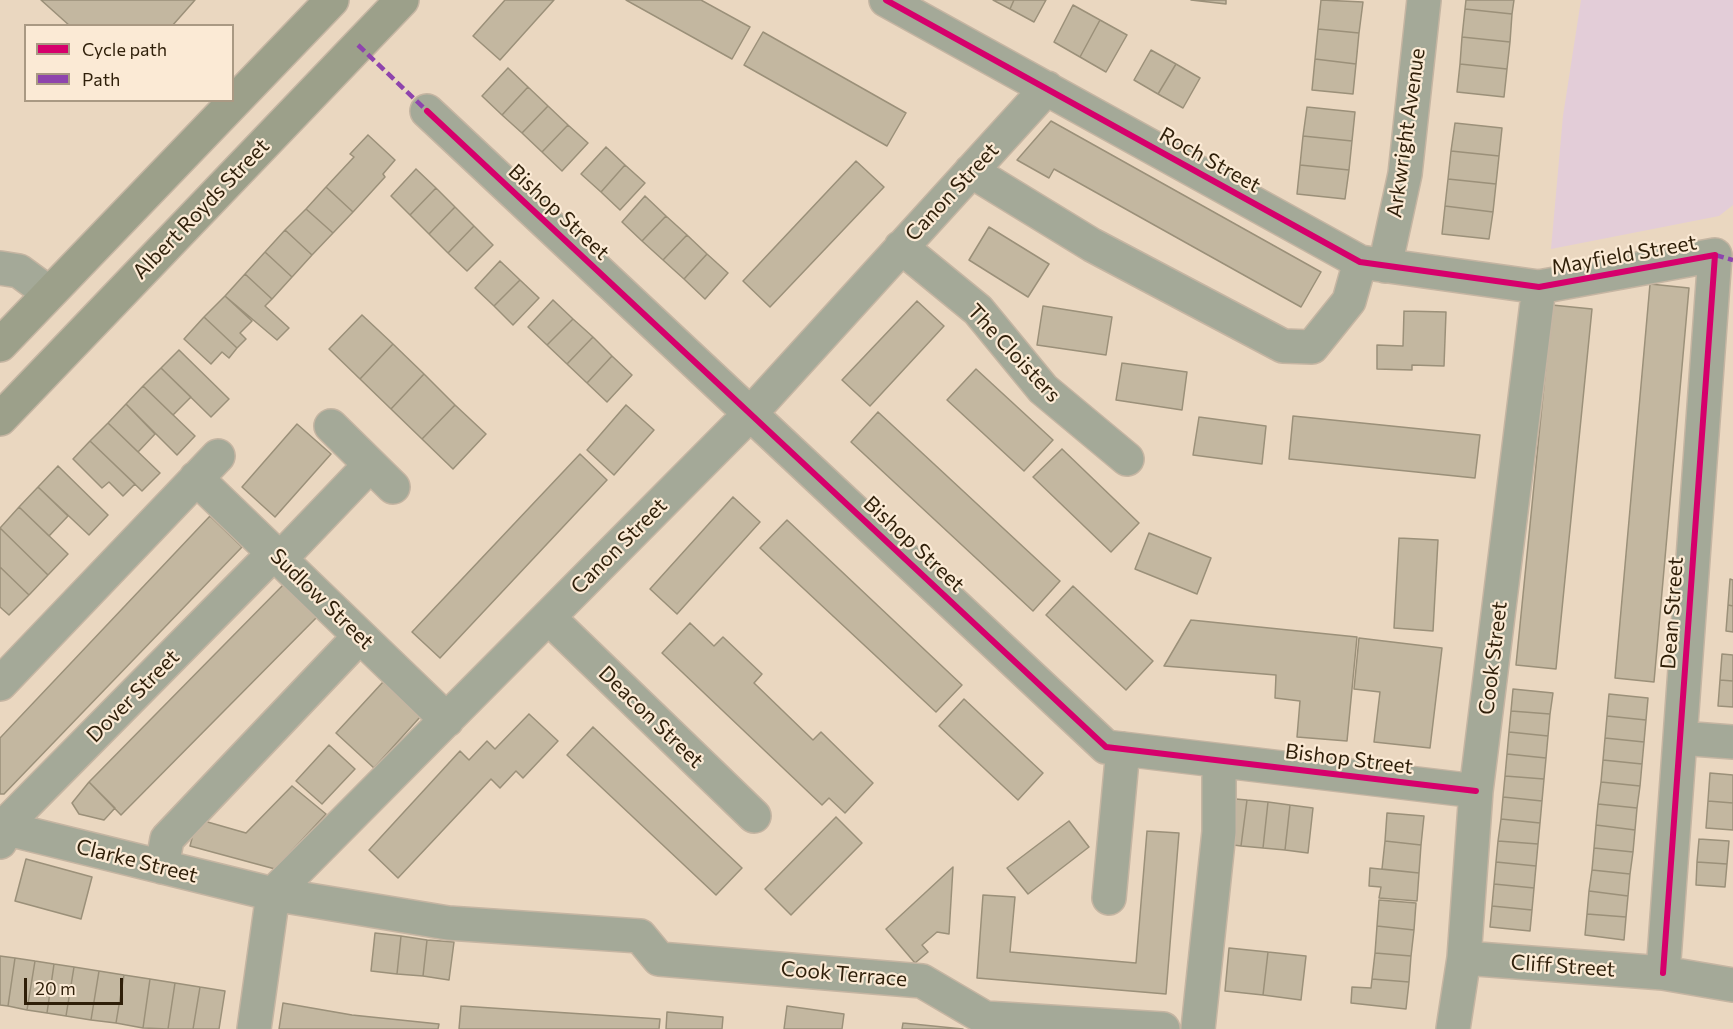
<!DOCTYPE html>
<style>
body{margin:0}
#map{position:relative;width:1733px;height:1029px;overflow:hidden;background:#ead7c0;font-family:Commissioner,sans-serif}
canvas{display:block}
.legend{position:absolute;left:24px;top:24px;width:210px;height:78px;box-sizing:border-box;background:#fbead5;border:2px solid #a99983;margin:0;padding:8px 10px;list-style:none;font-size:18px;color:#2f1f09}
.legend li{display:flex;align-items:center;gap:12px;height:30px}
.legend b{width:30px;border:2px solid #a99983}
.scale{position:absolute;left:24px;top:978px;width:99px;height:27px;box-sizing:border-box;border:3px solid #2f1f09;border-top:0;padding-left:8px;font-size:18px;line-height:21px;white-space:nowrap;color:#2f1f09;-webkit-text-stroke:4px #fbead5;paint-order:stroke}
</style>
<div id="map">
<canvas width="1733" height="1029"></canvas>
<ul class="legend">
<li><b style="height:8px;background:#d6006c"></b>Cycle path</li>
<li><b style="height:8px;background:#8e44ad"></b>Path</li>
</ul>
<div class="scale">20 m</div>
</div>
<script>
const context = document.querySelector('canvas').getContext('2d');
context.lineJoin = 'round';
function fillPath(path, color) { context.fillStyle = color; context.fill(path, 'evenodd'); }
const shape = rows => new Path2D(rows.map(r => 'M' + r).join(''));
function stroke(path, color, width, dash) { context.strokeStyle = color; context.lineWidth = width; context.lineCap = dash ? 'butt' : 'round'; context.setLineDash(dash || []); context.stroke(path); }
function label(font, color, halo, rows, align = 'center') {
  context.font = font + ' Commissioner,sans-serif'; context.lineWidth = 4.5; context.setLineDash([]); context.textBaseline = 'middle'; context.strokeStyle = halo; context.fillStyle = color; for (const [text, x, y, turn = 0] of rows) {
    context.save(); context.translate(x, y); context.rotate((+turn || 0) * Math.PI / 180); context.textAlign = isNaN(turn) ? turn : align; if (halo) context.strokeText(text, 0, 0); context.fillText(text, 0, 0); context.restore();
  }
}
fillPath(shape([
 [1581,0,1733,0,1733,205,1719,216,1551,249,1563,116]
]), '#e3cdd8');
const building = shape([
 [41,0,195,0,172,26,70,26,41,0],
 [505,0,554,0,500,60,473,36,505,0],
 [626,0,701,0,750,27,732,59,626,0],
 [993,0,1014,0,1010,9,993,0],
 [1014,0,1046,0,1034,22,1010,9,1014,0],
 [1191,0,1226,0,1226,4,1191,0],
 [1321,0,1363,2,1359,33,1318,29,1321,0],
 [1466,0,1514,0,1512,14,1465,9,1466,0],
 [1073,5,1100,20,1080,57,1054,42,1073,5],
 [1465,9,1512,14,1510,42,1462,37,1465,9],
 [1100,20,1127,35,1106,72,1080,57,1100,20],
 [1318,29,1359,33,1356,64,1315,59,1318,29],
 [763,32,906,113,887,146,744,65,763,32],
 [1462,37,1510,42,1507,69,1460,64,1462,37],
 [1151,50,1176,64,1158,94,1134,80,1151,50],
 [1315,59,1356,64,1353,94,1312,90,1315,59],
 [1176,64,1200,78,1183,108,1158,94,1176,64],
 [1460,64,1507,69,1504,97,1457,92,1460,64],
 [508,68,528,87,502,115,482,96,508,68],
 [528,87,548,106,522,133,502,115,528,87],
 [548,106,568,125,542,152,522,133,548,106],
 [1307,107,1355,112,1352,141,1303,136,1307,107],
 [1051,121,1321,272,1301,307,1054,169,1049,178,1017,160,1051,121],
 [1455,123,1502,128,1499,156,1451,151,1455,123],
 [568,125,588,143,562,171,542,152,568,125],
 [368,135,395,160,383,174,385,177,353,212,326,187,354,157,350,154,368,135],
 [1303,136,1352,141,1349,170,1300,165,1303,136],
 [606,147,625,165,601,192,581,174,606,147],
 [1451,151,1499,156,1496,184,1448,179,1451,151],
 [856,161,884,187,770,307,743,281,856,161],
 [625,165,645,183,620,210,601,192,625,165],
 [1300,165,1349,170,1345,199,1297,194,1300,165],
 [416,169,436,188,410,215,391,196,416,169],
 [1448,179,1496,184,1493,212,1445,206,1448,179],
 [326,187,353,212,333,233,306,209,326,187],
 [436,188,455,207,429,234,410,215,436,188],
 [645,196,666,216,642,241,622,222,645,196],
 [1445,206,1493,212,1489,239,1442,234,1445,206],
 [455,207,474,226,448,253,429,234,455,207],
 [306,209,333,233,312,255,285,230,306,209],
 [666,216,687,235,663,260,642,241,666,216],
 [474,226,493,245,467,271,448,253,474,226],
 [989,227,1049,264,1028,297,969,260,989,227],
 [285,230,312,255,292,277,265,252,285,230],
 [687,235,707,254,684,279,663,260,687,235],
 [265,252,292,277,272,299,245,274,265,252],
 [707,254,728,273,705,299,684,279,707,254],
 [500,261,520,280,494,306,475,288,500,261],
 [245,274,272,299,265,306,289,328,277,340,225,296,245,274],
 [520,280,539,298,513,325,494,306,520,280],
 [1650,284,1689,288,1654,682,1615,678,1650,284],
 [225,296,252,321,240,333,246,339,237,348,204,317,225,296],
 [553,300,573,319,547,345,528,327,553,300],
 [917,301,944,326,870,406,842,380,917,301],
 [1552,305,1592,309,1556,669,1516,665,1552,305],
 [1043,306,1112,317,1106,355,1037,345,1043,306],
 [1404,311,1446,312,1444,366,1412,365,1412,370,1377,369,1377,345,1403,346,1404,311],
 [362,315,393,344,360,379,329,349,362,315],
 [204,317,237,348,229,358,222,352,211,364,184,339,204,317],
 [573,319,593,337,567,364,547,345,573,319],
 [593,337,612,356,587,383,567,364,593,337],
 [393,344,424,374,391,409,360,379,393,344],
 [179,350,229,399,211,417,161,368,179,350],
 [612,356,632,375,607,402,587,383,612,356],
 [1122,363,1187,372,1182,410,1116,400,1122,363],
 [161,368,191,397,173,415,143,386,161,368],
 [976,369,1053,440,1024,471,947,400,976,369],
 [424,374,455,405,422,439,391,409,424,374],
 [143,386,195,436,177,455,126,404,143,386],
 [126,404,155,434,138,452,108,423,126,404],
 [455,405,486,434,453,469,422,439,455,405],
 [626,405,654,430,614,475,587,450,626,405],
 [878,412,1060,581,1033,611,851,442,878,412],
 [1293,416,1480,435,1475,478,1289,459,1293,416],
 [1199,417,1266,426,1262,464,1193,455,1199,417],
 [108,423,160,473,142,491,90,441,108,423],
 [297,424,331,454,275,517,242,487,297,424],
 [90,441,135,484,123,496,109,482,102,488,73,459,90,441],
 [1062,449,1139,523,1111,552,1033,477,1062,449],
 [580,454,607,480,440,658,412,632,580,454],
 [58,466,108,515,89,535,38,487,58,466],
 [38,487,68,516,49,536,19,507,38,487],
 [733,497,760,522,677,614,650,589,733,497],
 [19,507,68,554,48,575,0,528,19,507],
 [210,516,242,547,4,794,0,794,0,738,210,516],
 [787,520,962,685,936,712,760,548,787,520],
 [0,528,48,575,29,595,0,567,0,528],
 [1149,533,1211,558,1197,594,1135,569,1149,533],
 [1399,538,1438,540,1433,631,1394,628,1399,538],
 [0,567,29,595,9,615,0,607,0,567],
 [1730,579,1733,580,1733,606,1728,605,1730,579],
 [288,580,321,613,121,815,89,782,288,580],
 [1073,586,1153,661,1126,690,1046,615,1073,586],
 [1728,605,1733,606,1733,632,1726,631,1728,605],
 [1191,620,1357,637,1347,741,1297,737,1300,701,1275,698,1276,675,1164,666,1191,620],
 [690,623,714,646,723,637,762,674,754,683,813,740,821,732,873,783,845,813,829,798,822,805,662,653,690,623],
 [1359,638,1442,648,1430,748,1374,742,1380,692,1354,689,1359,638],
 [1722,654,1733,655,1733,681,1720,680,1722,654],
 [1720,680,1733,681,1733,707,1718,706,1720,680],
 [383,682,421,716,374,768,336,733,383,682],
 [1513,689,1553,693,1550,714,1511,711,1513,689],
 [1609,694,1648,698,1646,720,1607,716,1609,694],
 [964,699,1043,773,1018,800,939,726,964,699],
 [1511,711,1550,714,1548,736,1509,732,1511,711],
 [529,714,558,741,523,778,516,771,500,788,491,779,398,878,369,850,460,751,469,760,487,741,495,749,529,714],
 [1607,716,1646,720,1644,742,1605,738,1607,716],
 [593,727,742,868,716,895,567,755,593,727],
 [1509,732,1548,736,1546,758,1507,754,1509,732],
 [1605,738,1644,742,1642,764,1603,760,1605,738],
 [329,745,355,769,322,804,296,781,329,745],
 [1507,754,1546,758,1544,779,1505,776,1507,754],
 [1603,760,1642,764,1640,786,1601,782,1603,760],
 [1710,773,1733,775,1733,803,1708,801,1710,773],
 [1505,776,1544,779,1542,801,1503,797,1505,776],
 [89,782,115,808,104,820,79,814,72,803,89,782],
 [1601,782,1640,786,1637,808,1598,804,1601,782],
 [292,786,326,814,275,869,190,846,197,819,246,833,292,786],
 [1503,797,1542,801,1540,823,1501,819,1503,797],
 [1224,798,1247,800,1241,846,1219,843,1224,798],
 [1247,800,1268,802,1263,848,1241,846,1247,800],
 [1708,801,1733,803,1733,830,1706,828,1708,801],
 [1268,802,1290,805,1285,850,1263,848,1268,802],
 [1598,804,1637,808,1635,830,1596,825,1598,804],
 [1290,805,1313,808,1308,853,1285,850,1290,805],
 [1387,813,1424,816,1421,845,1385,841,1387,813],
 [836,817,862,843,791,915,765,889,836,817],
 [1501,819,1540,823,1538,844,1498,841,1501,819],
 [1069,821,1089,847,1028,894,1007,868,1069,821],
 [1596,825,1635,830,1633,852,1594,848,1596,825],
 [1147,831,1179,833,1166,994,977,978,983,895,1015,897,1010,952,1136,963,1147,831],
 [1699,839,1729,841,1727,864,1697,862,1699,839],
 [1385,841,1421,845,1419,873,1382,869,1385,841],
 [1498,841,1538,844,1536,866,1496,862,1498,841],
 [1594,848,1633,852,1630,874,1592,870,1594,848],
 [26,859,92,877,81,919,15,901,26,859],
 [1496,862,1536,866,1534,888,1494,884,1496,862],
 [1697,862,1727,864,1725,887,1696,885,1697,862],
 [953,867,949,934,937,932,922,945,928,952,915,963,886,929,953,867],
 [1370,868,1419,873,1417,901,1379,898,1381,887,1369,886,1370,868],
 [1592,870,1630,874,1628,896,1589,891,1592,870],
 [1494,884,1534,888,1532,910,1492,906,1494,884],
 [1589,891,1628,896,1626,917,1587,914,1589,891],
 [1379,900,1416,903,1414,930,1377,926,1379,900],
 [1492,906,1532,910,1530,931,1490,927,1492,906],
 [1587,914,1626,917,1624,940,1585,935,1587,914],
 [1377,926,1414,930,1411,956,1375,953,1377,926],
 [375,933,401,936,397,974,371,971,375,933],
 [401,936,427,940,423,976,397,974,401,936],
 [427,940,454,942,449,980,423,976,427,940],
 [1229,948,1268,952,1263,995,1225,991,1229,948],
 [1268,952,1306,956,1301,1000,1263,995,1268,952],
 [1375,953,1411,956,1409,982,1372,979,1375,953],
 [0,956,15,958,8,1006,0,1005,0,956],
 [15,958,35,961,27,1010,8,1006,15,958],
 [35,961,54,964,47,1013,27,1010,35,961],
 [54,964,74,967,66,1016,47,1013,54,964],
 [74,967,99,971,91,1020,66,1016,74,967],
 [99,971,124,975,116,1023,91,1020,99,971],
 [124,975,150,979,143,1028,116,1023,124,975],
 [150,979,175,983,168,1029,143,1028,150,979],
 [1372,979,1409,982,1406,1009,1351,1003,1352,987,1371,988,1372,979],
 [175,983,200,987,193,1029,168,1029,175,983],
 [200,987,225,991,219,1029,193,1029,200,987],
 [283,1003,352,1015,439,1024,438,1029,279,1029,283,1003],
 [461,1006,660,1019,659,1029,459,1029,461,1006],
 [787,1006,844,1014,842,1029,784,1029,787,1006],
 [667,1012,723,1017,722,1029,666,1029,667,1012],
 [903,1023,963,1029,902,1029,903,1023]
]);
fillPath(building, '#c3b7a0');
stroke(building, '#9b9079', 1.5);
const minor = shape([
 [886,0,1360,262,1539,287,1715,255,1663,973],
 [427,111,1106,747,1476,791],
 [971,171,1092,245,1283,346,1312,347,1349,301,1360,262],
 [901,247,978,310,1043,389,1127,459],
 [1385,266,1405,174,1424,0],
 [0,268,19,271,49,293],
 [331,426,393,487],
 [196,478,447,720],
 [280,559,370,465],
 [549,618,754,816],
 [0,684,218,456],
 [1680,738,1733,742],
 [0,827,273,894,448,923,640,936,659,959,922,981,985,1018,1163,1029],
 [0,842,3,827,274,553],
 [162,867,167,839,360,636],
 [1109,898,1123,749],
 [1464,958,1663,973,1733,985],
 [254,1029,273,894,750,414,1047,88],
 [1198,1029,1219,832,1219,761],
 [1453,1029,1464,958,1476,791,1539,287]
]);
const major = shape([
 [0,345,332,0],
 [0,419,402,0]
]);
stroke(minor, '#c5b5a2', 36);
stroke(major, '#c5b5a2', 36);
stroke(minor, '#a4a998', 33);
stroke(major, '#9ca08a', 33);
stroke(shape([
 [358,45,427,111],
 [1715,255,1733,260]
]), '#8e44ad', 4.5, [9, 4.5]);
stroke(shape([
 [886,0,1360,262,1539,287,1715,255],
 [427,111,1106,747,1476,791],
 [1663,973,1715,255]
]), '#d6006c', 6);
label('21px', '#2f1f09', '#fbead5', [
 ["Arkwright Avenue",1406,133,-82],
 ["Roch Street",1210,160,29],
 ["Canon Street",952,192,-47],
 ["Albert Royds Street",201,209,-46],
 ["Bishop Street",559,212,43],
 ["Mayfield Street",1624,255,-10],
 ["The Cloisters",1014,353,47],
 ["Bishop Street",914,544,43],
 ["Canon Street",619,546,-45],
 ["Sudlow Street",322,599,44],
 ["Dean Street",1672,613,-86],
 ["Cook Street",1493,658,-83],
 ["Dover Street",133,696,-45],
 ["Deacon Street",651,717,44],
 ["Bishop Street",1349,759,7],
 ["Clarke Street",137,861,14],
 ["Cliff Street",1563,966,4],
 ["Cook Terrace",844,974,5]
]);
</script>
